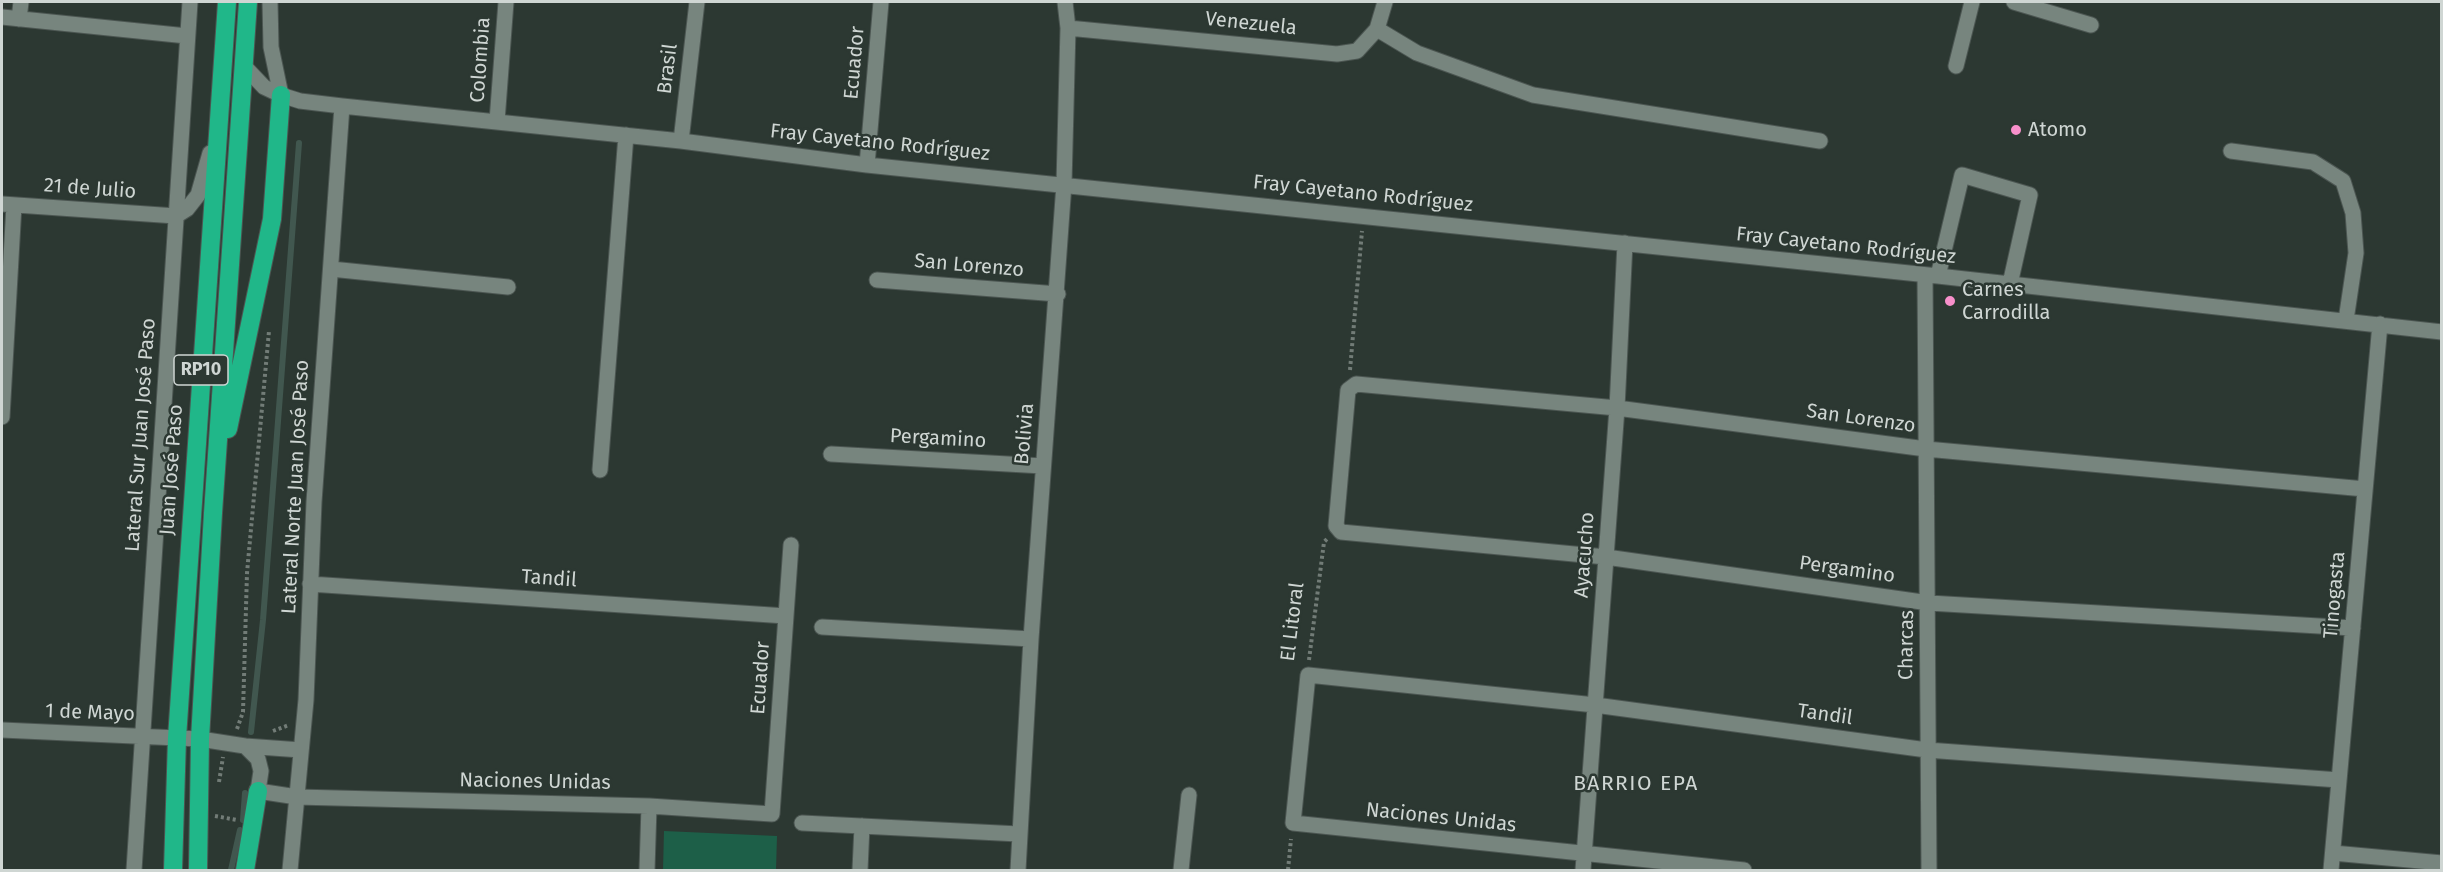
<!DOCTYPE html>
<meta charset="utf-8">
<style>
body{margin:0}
#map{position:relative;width:2443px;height:872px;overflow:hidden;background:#2c3832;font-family:"Fira Sans",sans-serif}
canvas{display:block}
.frame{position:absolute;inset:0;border:3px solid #cfd6d3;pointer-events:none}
</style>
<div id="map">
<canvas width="2443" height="872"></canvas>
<div class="frame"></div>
</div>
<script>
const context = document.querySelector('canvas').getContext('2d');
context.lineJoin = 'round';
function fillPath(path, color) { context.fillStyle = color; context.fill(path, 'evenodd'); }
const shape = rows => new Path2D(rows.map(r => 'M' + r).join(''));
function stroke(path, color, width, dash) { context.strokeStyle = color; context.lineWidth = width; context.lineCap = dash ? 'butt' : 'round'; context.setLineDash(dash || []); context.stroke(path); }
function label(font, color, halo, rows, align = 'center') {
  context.font = font + ' "Fira Sans",sans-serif'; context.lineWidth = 5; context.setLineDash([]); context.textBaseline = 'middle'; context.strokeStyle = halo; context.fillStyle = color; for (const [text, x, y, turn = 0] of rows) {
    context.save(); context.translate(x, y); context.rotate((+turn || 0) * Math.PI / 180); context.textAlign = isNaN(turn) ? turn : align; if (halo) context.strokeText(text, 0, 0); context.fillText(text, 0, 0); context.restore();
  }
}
fillPath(shape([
 [664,831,777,836,776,870,663,870]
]), '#1d5f48');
stroke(shape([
 [251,732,263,620,299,143],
 [243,820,245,793],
 [231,870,240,830]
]), '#41574f', 6);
const minor = shape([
 [270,2,271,47,281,95],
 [2014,2,2091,25],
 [2,17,187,36],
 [19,19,21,2],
 [1068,28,1337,54,1357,51,1377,29,1385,2],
 [1377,29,1417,53,1533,95,1820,141],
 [244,66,264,87,281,95,300,101,342,106,681,141,867,165,1938,276,2442,332],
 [1956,66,1972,2],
 [497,121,506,2],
 [681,141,697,2],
 [2231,151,2313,162,2343,181,2353,213,2356,253,2346,320],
 [867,165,881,2],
 [2,204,176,216],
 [176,216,187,209,198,195,210,153],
 [331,269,508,287],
 [1925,276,1929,870],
 [1938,276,1962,175,2030,195,2010,284],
 [877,280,1058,294],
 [2,417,14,205],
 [831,454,1043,466],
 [600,470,626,135],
 [310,584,786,616],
 [822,627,1031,639],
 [2353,628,1929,603,1606,557,1341,532,1336,526,1348,390,1356,384,1617,408,1926,449,2365,489],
 [2,730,200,739,245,746,258,759,261,771,258,791,297,797,649,806,772,814,791,545],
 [245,746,301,750],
 [802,823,1019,834],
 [2333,853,2442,863],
 [134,870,190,2],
 [290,870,306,700,314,502,342,106],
 [647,870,649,806],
 [860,870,862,826],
 [1018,870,1031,639,1064,184,1068,28,1065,2],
 [1181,870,1189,795],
 [1583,870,1617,408,1625,243],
 [1744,870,1293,823,1308,675,1595,705,1927,750,2339,780],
 [2331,870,2380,324]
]);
const highway = shape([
 [228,429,272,219,281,95],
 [173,870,177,738,227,2],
 [198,870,200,739,213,513,248,2],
 [245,870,258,791]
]);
stroke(minor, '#4c5652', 17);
stroke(highway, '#4c5652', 20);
stroke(shape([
 [1350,370,1362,231],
 [1309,660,1324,542,1328,538],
 [237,729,243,712,247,573,269,331],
 [273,731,289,725],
 [219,782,223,757],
 [215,816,237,820],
 [1288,870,1291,839]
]), '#727c77', 4, [3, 3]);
stroke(minor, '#77857e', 15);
stroke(highway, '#20b789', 18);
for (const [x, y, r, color] of [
 [2016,130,6,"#f890cb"],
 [1950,301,6,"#f890cb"]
]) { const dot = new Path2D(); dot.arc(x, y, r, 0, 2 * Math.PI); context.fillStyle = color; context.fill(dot); stroke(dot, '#2c3832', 2); }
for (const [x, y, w] of [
 [201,370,54]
]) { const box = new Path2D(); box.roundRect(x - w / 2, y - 15, w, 30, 4.5); context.fillStyle = '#2c3832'; context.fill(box); stroke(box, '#cfd6d3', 1.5); }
label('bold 18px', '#cfd6d3', null, [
 ["RP10",201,370]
]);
label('20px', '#cfd6d3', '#2c3832', [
 ["Venezuela",1251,24,6],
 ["Colombia",481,60,-86],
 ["Ecuador",855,63,-85],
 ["Brasil",668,69,-83],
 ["Fray Cayetano Rodríguez",880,143,6],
 ["21 de Julio",90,189,4],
 ["Fray Cayetano Rodríguez",1363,194,6],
 ["Fray Cayetano Rodríguez",1846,246,6],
 ["San Lorenzo",969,266,5],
 ["San Lorenzo",1861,419,8],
 ["Bolivia",1025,434,-85],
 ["Lateral Sur Juan José Paso",141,435,-86],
 ["Pergamino",938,439,3],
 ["Juan José Paso",172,470,-86],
 ["Lateral Norte Juan José Paso",296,487,-87],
 ["Ayacucho",1585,555,-86],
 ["Pergamino",1847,570,8],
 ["Tandil",549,579,4],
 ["Tinogasta",2335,595,-85],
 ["El Litoral",1293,622,-83],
 ["Charcas",1907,645,-89],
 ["Ecuador",761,678,-86],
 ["1 de Mayo",90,713,2],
 ["Tandil",1825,715,8],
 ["Naciones Unidas",535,782,1],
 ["Naciones Unidas",1441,818,6]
]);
label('20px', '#cfd6d3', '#2c3832', [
 ["Atomo",2028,130],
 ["Carnes",1962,290],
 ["Carrodilla",1962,313]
], 'left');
context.letterSpacing = '1.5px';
label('21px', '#cfd6d3', '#2c3832', [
 ["BARRIO EPA",1636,784]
]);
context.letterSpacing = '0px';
</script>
